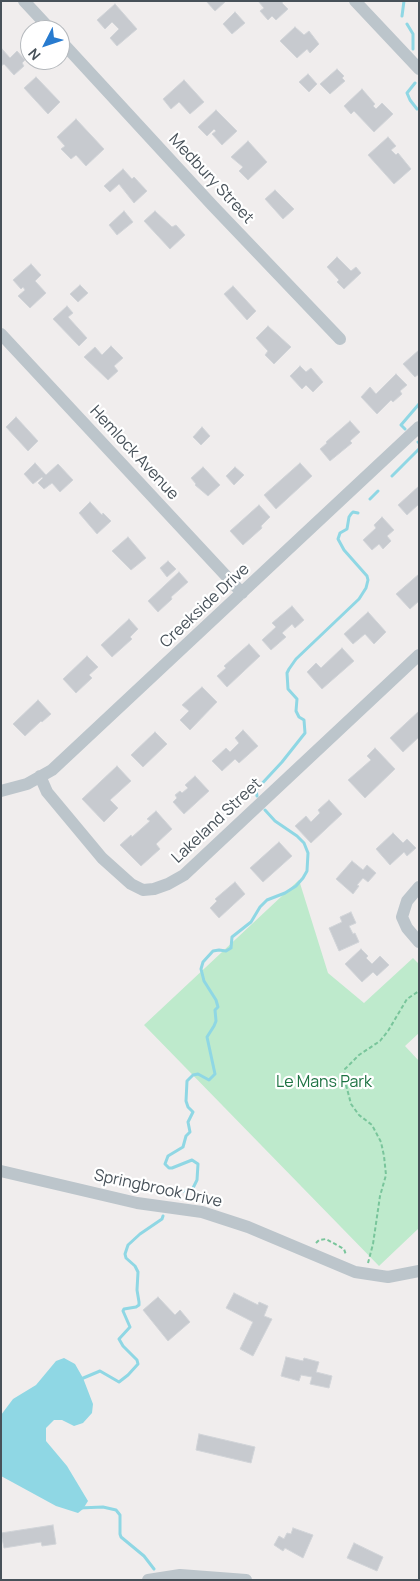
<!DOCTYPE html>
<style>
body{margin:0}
#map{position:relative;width:420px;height:1581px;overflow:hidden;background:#f0eded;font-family:Manrope,sans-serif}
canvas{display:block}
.frame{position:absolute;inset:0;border:2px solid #475159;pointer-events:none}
.north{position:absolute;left:20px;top:20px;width:50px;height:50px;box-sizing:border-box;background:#fff;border:1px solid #b5b9bd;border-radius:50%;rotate:229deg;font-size:14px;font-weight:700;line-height:20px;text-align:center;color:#475159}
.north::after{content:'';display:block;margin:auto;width:18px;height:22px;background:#287bcf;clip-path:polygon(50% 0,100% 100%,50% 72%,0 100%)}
</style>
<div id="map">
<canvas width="420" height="1581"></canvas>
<div class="frame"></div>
<div class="north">N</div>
</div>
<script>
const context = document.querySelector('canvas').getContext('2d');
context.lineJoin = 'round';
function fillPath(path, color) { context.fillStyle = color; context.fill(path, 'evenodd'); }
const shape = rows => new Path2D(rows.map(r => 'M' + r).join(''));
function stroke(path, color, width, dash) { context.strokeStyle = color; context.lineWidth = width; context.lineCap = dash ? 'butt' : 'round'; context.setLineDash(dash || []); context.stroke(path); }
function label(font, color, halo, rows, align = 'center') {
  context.font = font + ' Manrope,sans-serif'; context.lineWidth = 4.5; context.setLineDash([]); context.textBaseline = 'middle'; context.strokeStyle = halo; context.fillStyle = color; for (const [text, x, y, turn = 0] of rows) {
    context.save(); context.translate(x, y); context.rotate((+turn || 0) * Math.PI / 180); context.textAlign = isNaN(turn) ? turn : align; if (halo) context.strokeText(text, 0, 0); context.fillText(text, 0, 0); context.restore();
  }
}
fillPath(shape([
 [299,880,328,973,364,1003,413,958,419,964,419,1033,405,1046,419,1061,419,1228,379,1266,144,1025]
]), '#beeacc');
fillPath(shape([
 [64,1358,75,1364,83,1378,93,1404,92,1413,83,1423,74,1426,62,1420,54,1420,46,1428,46,1441,67,1466,88,1501,83,1509,78,1513,56,1506,1,1476,1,1415,13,1399,36,1385,56,1361]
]), '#8fd7e4');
stroke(shape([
 [402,16,404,1],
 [407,24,413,34,413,49],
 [415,83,407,93,410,100,417,109],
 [405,429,401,425,419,404],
 [418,442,419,443],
 [392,476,419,449],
 [370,499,378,491],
 [257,796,256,790,282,762,305,733,304,720,299,717,296,711,297,699,288,689,287,673,289,669,296,659,359,599,366,588,368,580,367,576,344,550,338,539,340,533,347,529,349,517,351,514,353,512,358,513],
 [170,1196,174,1192,192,1190,197,1180,198,1164,192,1160,172,1168,169,1168,165,1164,168,1156,183,1147,186,1136,190,1132,188,1122,193,1112,188,1107,186,1101,187,1081,193,1075,198,1074,209,1080,215,1074,207,1037,214,1026,216,1021,215,1010,218,1007,216,1000,204,981,201,969,203,962,213,951,219,950,226,951,231,948,232,937,251,922,260,907,267,900,285,893,296,886,303,878,307,871,308,853,304,843,297,836,275,821,265,810],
 [81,1379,100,1371,119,1382,128,1375,138,1364,137,1360,123,1346,119,1339,130,1327,123,1311,124,1309,136,1307,139,1305,139,1302,137,1290,138,1272,135,1266,126,1258,125,1254,128,1245,140,1234,162,1219,163,1216],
 [79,1508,103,1507,116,1510,120,1515,120,1534,121,1537,144,1556,154,1569]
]), '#8fd7e4', 3);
const building = shape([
 [206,1,225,1,225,2,215,11,206,1],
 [258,1,283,1,282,3,288,9,276,20,272,16,268,20,260,11,264,8,258,1],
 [115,4,137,29,117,46,110,38,119,29,112,22,105,29,97,20,115,4],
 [235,12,245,23,232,34,223,24,235,12],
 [295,27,304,35,309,31,319,44,310,53,307,49,297,58,280,41,295,27],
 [2,49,10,58,17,51,25,60,22,63,24,66,14,75,4,64,1,66,2,49],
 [337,69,344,76,342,78,345,81,330,94,320,84,337,69],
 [308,74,317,84,309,92,299,82,308,74],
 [36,77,60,102,48,114,24,88,36,77],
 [184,80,204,102,190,114,179,102,171,109,163,99,184,80],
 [362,89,375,104,373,106,376,109,382,103,393,114,374,132,354,111,351,114,344,106,362,89],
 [216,110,237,131,222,145,212,134,216,131,214,129,207,136,198,127,216,110],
 [76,119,104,149,86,166,76,155,71,159,61,149,65,146,57,137,76,119],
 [388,137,396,146,391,150,396,155,398,153,411,169,394,184,368,155,388,137],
 [248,141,267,162,248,180,239,171,243,167,231,157,248,141],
 [123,169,132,179,134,177,147,191,134,203,119,184,110,192,104,186,123,169],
 [275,190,294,209,283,219,265,199,275,190],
 [124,211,133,222,117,235,109,225,124,211],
 [155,211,172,227,176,225,185,235,170,249,144,221,155,211],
 [337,257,351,271,356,267,361,273,344,289,337,282,339,280,327,267,337,257],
 [31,264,41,275,35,281,46,293,30,308,18,296,25,290,23,287,21,289,13,280,31,264],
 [80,285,88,293,78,302,70,294,80,285],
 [233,286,256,311,247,320,224,294,233,286],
 [67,306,73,313,68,317,87,338,79,346,53,319,67,306],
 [268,326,291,347,274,364,265,355,268,351,256,338,268,326],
 [111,346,123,358,114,366,118,371,108,380,84,357,95,347,102,355,111,346],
 [419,350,419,374,415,377,403,364,419,350],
 [300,366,306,372,311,368,323,382,313,392,306,385,302,389,290,376,300,366],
 [396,374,407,385,400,391,402,394,393,402,391,400,377,414,361,397,370,387,376,394,396,374],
 [16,417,38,441,28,451,6,427,16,417],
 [350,421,360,432,350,441,352,443,330,461,320,449,327,443,326,442,350,421],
 [202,427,210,436,201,445,193,437,202,427],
 [35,463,46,475,58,464,73,480,60,492,52,483,44,489,38,483,43,478,42,477,33,484,24,474,35,463],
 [300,463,312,476,276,509,264,495,300,463],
 [203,467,220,485,208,496,195,485,196,484,191,478,203,467],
 [235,467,244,475,234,485,226,476,235,467],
 [419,486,419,504,407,515,398,505,419,486],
 [90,502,102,515,103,513,111,521,97,534,79,513,90,502],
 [259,505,270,517,261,526,262,528,243,545,230,531,259,505],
 [382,517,394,530,387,536,391,541,383,549,379,544,372,550,363,540,376,528,374,525,382,517],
 [128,537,146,558,131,570,112,551,128,537],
 [168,561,176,569,167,577,160,568,168,561],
 [179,572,188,582,171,597,172,599,158,612,148,601,179,572],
 [419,574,419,601,410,609,396,594,419,574],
 [292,606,304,620,295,628,292,624,282,633,286,637,271,650,262,640,276,627,272,623,292,606],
 [368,612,386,632,374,644,365,634,353,644,344,634,368,612],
 [129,619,138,629,130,637,132,639,112,657,101,645,129,619],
 [249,644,260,656,227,687,217,676,226,668,224,666,249,644],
 [342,648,354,661,322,689,307,672,316,663,321,668,342,648],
 [87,656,98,667,89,675,92,678,76,693,63,679,87,656],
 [202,687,217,702,190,730,180,720,189,711,182,705,202,687],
 [38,700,51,714,42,722,41,721,25,736,13,724,38,700],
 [419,711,419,737,403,752,390,738,419,711],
 [243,730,258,746,239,763,235,759,222,771,212,761,226,748,230,752,239,743,235,738,243,730],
 [155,732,167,744,143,767,131,755,155,732],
 [375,748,395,769,365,798,348,780,371,760,367,756,375,748],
 [117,766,131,781,110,800,118,808,104,822,82,799,117,766],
 [195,776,209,791,184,814,173,802,177,798,175,795,180,791,182,793,188,788,185,785,195,776],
 [329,800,342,814,311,843,295,826,306,816,311,822,320,813,318,810,329,800],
 [156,811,172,829,156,844,160,849,141,866,120,845,131,835,132,837,150,821,147,819,156,811],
 [393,833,403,843,407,839,416,848,407,856,404,852,390,865,376,849,393,833],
 [279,842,292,856,263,882,250,868,279,842],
 [352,861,363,870,367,865,376,873,368,882,363,878,357,885,359,886,353,894,336,879,352,861],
 [235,882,245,894,219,918,210,908,217,901,215,899,235,882],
 [351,912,356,923,349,926,353,934,355,933,359,942,339,951,329,928,342,922,340,917,351,912],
 [361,949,368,956,366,958,372,964,380,956,389,965,377,976,373,972,362,982,345,964,361,949],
 [234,1293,258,1305,259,1302,268,1306,264,1316,272,1319,253,1356,240,1349,253,1322,226,1308,234,1293],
 [158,1297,175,1315,180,1310,190,1322,168,1341,143,1310,158,1297],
 [286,1357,303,1361,304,1358,319,1362,316,1372,332,1376,329,1388,310,1384,312,1377,301,1375,299,1381,281,1376,286,1357],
 [199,1434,255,1447,251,1463,196,1450,199,1434],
 [53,1525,56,1544,42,1546,41,1542,4,1548,1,1533,53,1525],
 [293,1528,313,1535,303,1558,285,1548,283,1551,274,1545,279,1536,284,1539,287,1533,291,1534,293,1528],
 [354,1543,383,1557,377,1571,347,1558,354,1543]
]);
fillPath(building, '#c7cacf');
stroke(building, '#d1d4d8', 1);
stroke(shape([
 [316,1243,319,1240,326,1239,344,1249,346,1255],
 [368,1263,373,1244,380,1196,386,1175,384,1156,381,1142,372,1125,359,1115,351,1104,344,1077,345,1069,359,1055,380,1041,388,1031,407,999,419,991]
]), '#79c59b', 2, [4, 2.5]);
stroke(shape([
 [24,1,51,30],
 [355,1,419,69],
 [60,40,212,205,340,339],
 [1,334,242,593],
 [40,776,47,792,102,858,131,884,143,890,154,889,168,884,184,875,419,655],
 [1,791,27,784,52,770,419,427],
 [419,887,407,901,402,917,407,928,419,942],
 [1,1171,137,1203,202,1212,248,1227,355,1272,388,1277,419,1271],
 [148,1580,180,1575,246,1580]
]), '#bcc5cb', 12);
label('16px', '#475159', '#fff', [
 ["Medbury Street",211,179,47],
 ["Hemlock Avenue",134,453,47],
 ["Creekside Drive",205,606,-43],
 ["Lakeland Street",217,821,-43],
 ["Springbrook Drive",158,1189,12]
]);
label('16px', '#1e7343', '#fff', [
 ["Le Mans Park",324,1083]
]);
</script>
